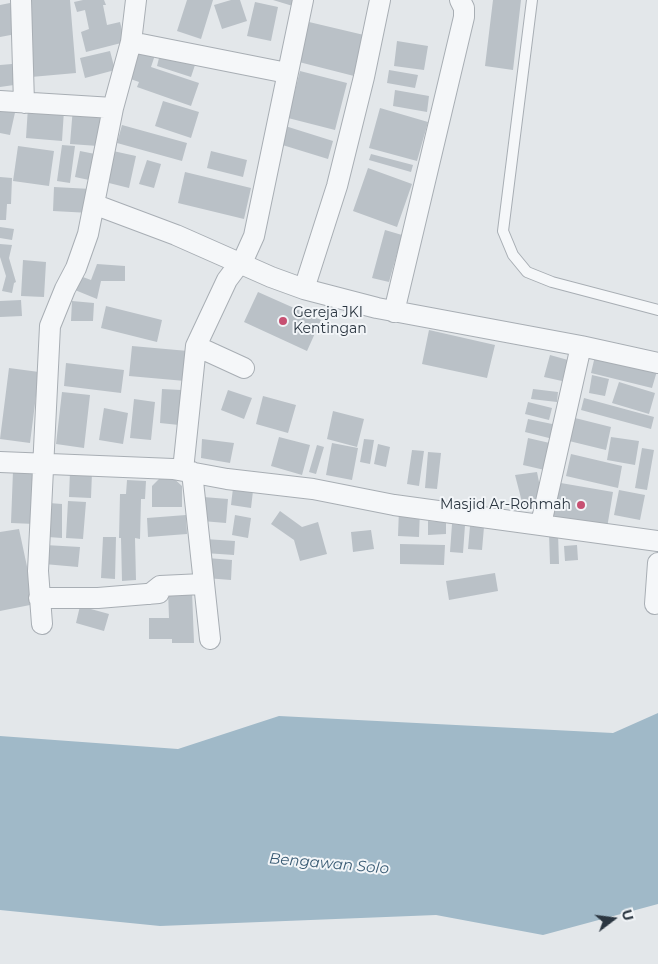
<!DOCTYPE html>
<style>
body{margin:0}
#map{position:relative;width:658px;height:964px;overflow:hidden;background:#e3e7ea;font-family:Montserrat,sans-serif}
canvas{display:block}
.north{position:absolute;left:588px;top:894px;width:50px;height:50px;-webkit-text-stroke:4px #f2f5f8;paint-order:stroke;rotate:75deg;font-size:14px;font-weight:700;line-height:20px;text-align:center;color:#2b3641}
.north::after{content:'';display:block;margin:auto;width:18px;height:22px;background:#2b3641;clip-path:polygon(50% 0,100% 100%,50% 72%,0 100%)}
</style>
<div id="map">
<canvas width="658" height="964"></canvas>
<div class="north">U</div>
</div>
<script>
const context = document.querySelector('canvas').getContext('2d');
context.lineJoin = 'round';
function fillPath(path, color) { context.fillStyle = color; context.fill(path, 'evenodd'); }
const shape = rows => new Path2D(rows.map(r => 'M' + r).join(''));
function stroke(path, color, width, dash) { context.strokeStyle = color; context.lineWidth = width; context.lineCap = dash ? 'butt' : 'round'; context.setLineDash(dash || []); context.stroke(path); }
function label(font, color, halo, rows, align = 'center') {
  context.font = font + ' Montserrat,sans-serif'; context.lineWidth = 4; context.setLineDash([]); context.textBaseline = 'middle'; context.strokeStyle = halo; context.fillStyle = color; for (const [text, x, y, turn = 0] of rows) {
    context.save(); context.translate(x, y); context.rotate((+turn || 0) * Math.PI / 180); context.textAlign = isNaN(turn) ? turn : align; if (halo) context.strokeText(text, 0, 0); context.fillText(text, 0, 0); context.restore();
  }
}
fillPath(shape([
 [658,713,658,904,543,935,436,915,160,926,0,910,0,736,178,749,279,716,613,733]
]), '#a0b9c8');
fillPath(shape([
 [25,0,70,0,76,73,31,77],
 [83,0,104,0,106,5,103,5,107,25,120,22,125,42,86,52,81,32,89,29,85,10,77,12,74,2],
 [187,0,213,0,201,39,177,31],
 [231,0,240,0,247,21,222,29,214,5],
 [273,0,298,0,296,7],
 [493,0,521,0,513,70,485,66],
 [255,2,278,7,271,41,247,36],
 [10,3,16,34,0,37,0,5],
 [309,22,364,35,354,76,299,62],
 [397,41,428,46,424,70,394,66],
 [134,47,155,55,151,67,199,83,191,106,137,87,139,82,125,77],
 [161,50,196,62,191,77,157,66],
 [110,51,115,70,85,78,80,58],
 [12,64,14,85,0,87,0,65],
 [389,70,418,75,415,88,387,83],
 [300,71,347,83,335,130,288,118],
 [395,90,429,96,427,112,393,106],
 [163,101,199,112,191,138,155,126],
 [28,107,64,110,62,141,26,138],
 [73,107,101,109,98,146,70,144],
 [16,108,10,135,0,133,0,110],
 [380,108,428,122,417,161,369,148],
 [122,125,187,143,182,161,117,143],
 [282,125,333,141,328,159,276,143],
 [62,145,75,146,70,183,57,181],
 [18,146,54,151,49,186,13,181],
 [80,151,95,154,89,180,75,177],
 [113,151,136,156,129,188,105,182],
 [211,151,247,160,243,177,207,168],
 [371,154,413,165,411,172,369,160],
 [147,160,161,164,154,188,139,184],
 [368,168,412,184,397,227,353,211],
 [185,172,251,188,244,219,178,203],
 [0,177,12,178,11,204,7,204,6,220,0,220],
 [54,187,91,189,90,213,53,211],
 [0,227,14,229,12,240,0,238],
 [385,230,402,235,389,282,372,278],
 [0,244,12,245,9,258,16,282,14,283,12,293,2,291,6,276,0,257],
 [23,260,46,262,44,297,21,296],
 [97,264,125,266,125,281,101,281,97,299,75,290,80,276,91,280],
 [258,292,321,320,307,351,244,322],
 [21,300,22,316,0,317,0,301],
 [72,301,94,303,93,321,71,321],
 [106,306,162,320,157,342,101,328],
 [429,330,495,345,487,378,422,364],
 [132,346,188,351,185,381,129,376],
 [550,355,568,360,562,381,544,377],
 [595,356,657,371,652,388,591,373],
 [66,363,124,370,121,393,64,386],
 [9,368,39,372,30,443,0,439],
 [592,375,609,379,605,396,589,393],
 [619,382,655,393,649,414,612,403],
 [162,389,181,390,179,425,160,423],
 [533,389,558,392,557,402,531,399],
 [228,390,252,398,244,419,221,410],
 [62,392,90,395,84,448,56,444],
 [263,396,296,405,288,433,256,424],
 [584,398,654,417,651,429,581,410],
 [134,399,155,402,151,440,130,438],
 [528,402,552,408,549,420,525,414],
 [104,408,128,413,123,444,99,440],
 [333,411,364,419,357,447,327,439],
 [575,418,611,427,606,450,569,441],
 [528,419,557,425,553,439,525,432],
 [279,437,310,445,302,475,271,466],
 [611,437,639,441,635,465,607,460],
 [528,438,554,444,549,471,523,465],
 [202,439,234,443,230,463,201,458],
 [364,439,374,440,370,464,360,462],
 [332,443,358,448,352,480,326,475],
 [378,444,390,447,386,467,374,464],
 [317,445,324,447,316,474,309,472],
 [642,448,654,450,647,490,635,488],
 [412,450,424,451,419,486,407,484],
 [428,452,441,453,437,489,425,488],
 [571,454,622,466,618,488,566,476],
 [13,471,38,472,35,524,11,523],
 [70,471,92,472,91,498,69,497],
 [537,472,542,497,523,506,515,475],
 [170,475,182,486,182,507,152,507,152,486,160,478],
 [127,480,146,481,145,499,141,499,140,539,135,538,136,580,122,581,121,538,119,538,120,494,126,494],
 [555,482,613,492,607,528,548,517],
 [233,488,253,491,251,508,231,505],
 [619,490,645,495,640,520,614,515],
 [203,497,228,499,226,523,202,521],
 [68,501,86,502,83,539,66,538],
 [49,503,62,504,62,538,48,537],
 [399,509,420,510,419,537,398,536],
 [280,511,302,527,318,522,327,554,300,561,294,540,271,524],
 [186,515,187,534,148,537,147,518],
 [235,515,251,518,248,538,232,535],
 [428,521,446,522,446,534,428,535],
 [452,524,465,525,463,553,450,552],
 [470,526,484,527,482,550,468,549],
 [19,529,35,604,0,611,0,532],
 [371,530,374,549,353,552,351,532],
 [549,533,558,533,559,564,550,564],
 [103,537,116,537,115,579,101,578],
 [205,539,235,541,234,555,205,553],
 [400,544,445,545,444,565,400,564],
 [45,545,80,547,78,567,44,564],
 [577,545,578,560,565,561,564,546],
 [207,558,232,560,231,580,206,578],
 [495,573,498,591,449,600,446,581],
 [168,591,192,591,194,643,172,643,172,639,149,639,149,618,169,618],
 [80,606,109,614,104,631,76,623]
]), '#bac1c7');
const service = shape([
 [532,0,503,231,513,255,527,272,552,282,658,310]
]);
const minor = shape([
 [21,0,24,103],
 [131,42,287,73],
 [0,101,113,108],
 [96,205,176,235,271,277,304,289,377,308,581,346,658,363],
 [304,289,337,186,364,77,380,0],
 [394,312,464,17,464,8,460,0],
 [196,346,244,368],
 [0,462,173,469,227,479,313,489,394,505,658,541],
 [183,470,196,346,227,280,245,256,254,236,303,0],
 [192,472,210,639],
 [541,524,581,346],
 [150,594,160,586,203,584],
 [39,598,98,598,159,593],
 [655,604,658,563],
 [42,624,38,571,50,326,65,289,76,268,88,234,113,108,131,42,136,0]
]);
stroke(service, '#a8aeb4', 12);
stroke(minor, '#a8aeb4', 22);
stroke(service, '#f5f7f9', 10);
stroke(minor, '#f5f7f9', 20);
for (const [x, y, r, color] of [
 [283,321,5,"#c75072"],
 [581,505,5,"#c75072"]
]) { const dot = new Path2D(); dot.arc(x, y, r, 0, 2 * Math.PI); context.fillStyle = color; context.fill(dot); stroke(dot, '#f2f5f8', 2); }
label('14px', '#2b3641', '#f2f5f8', [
 ["Gereja JKI",293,313],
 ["Kentingan",293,329],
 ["Masjid Ar-Rohmah",571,505,"right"]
], 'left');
label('italic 15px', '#385a73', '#f2f5f8', [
 ["Bengawan Solo",329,864,5]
]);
</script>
